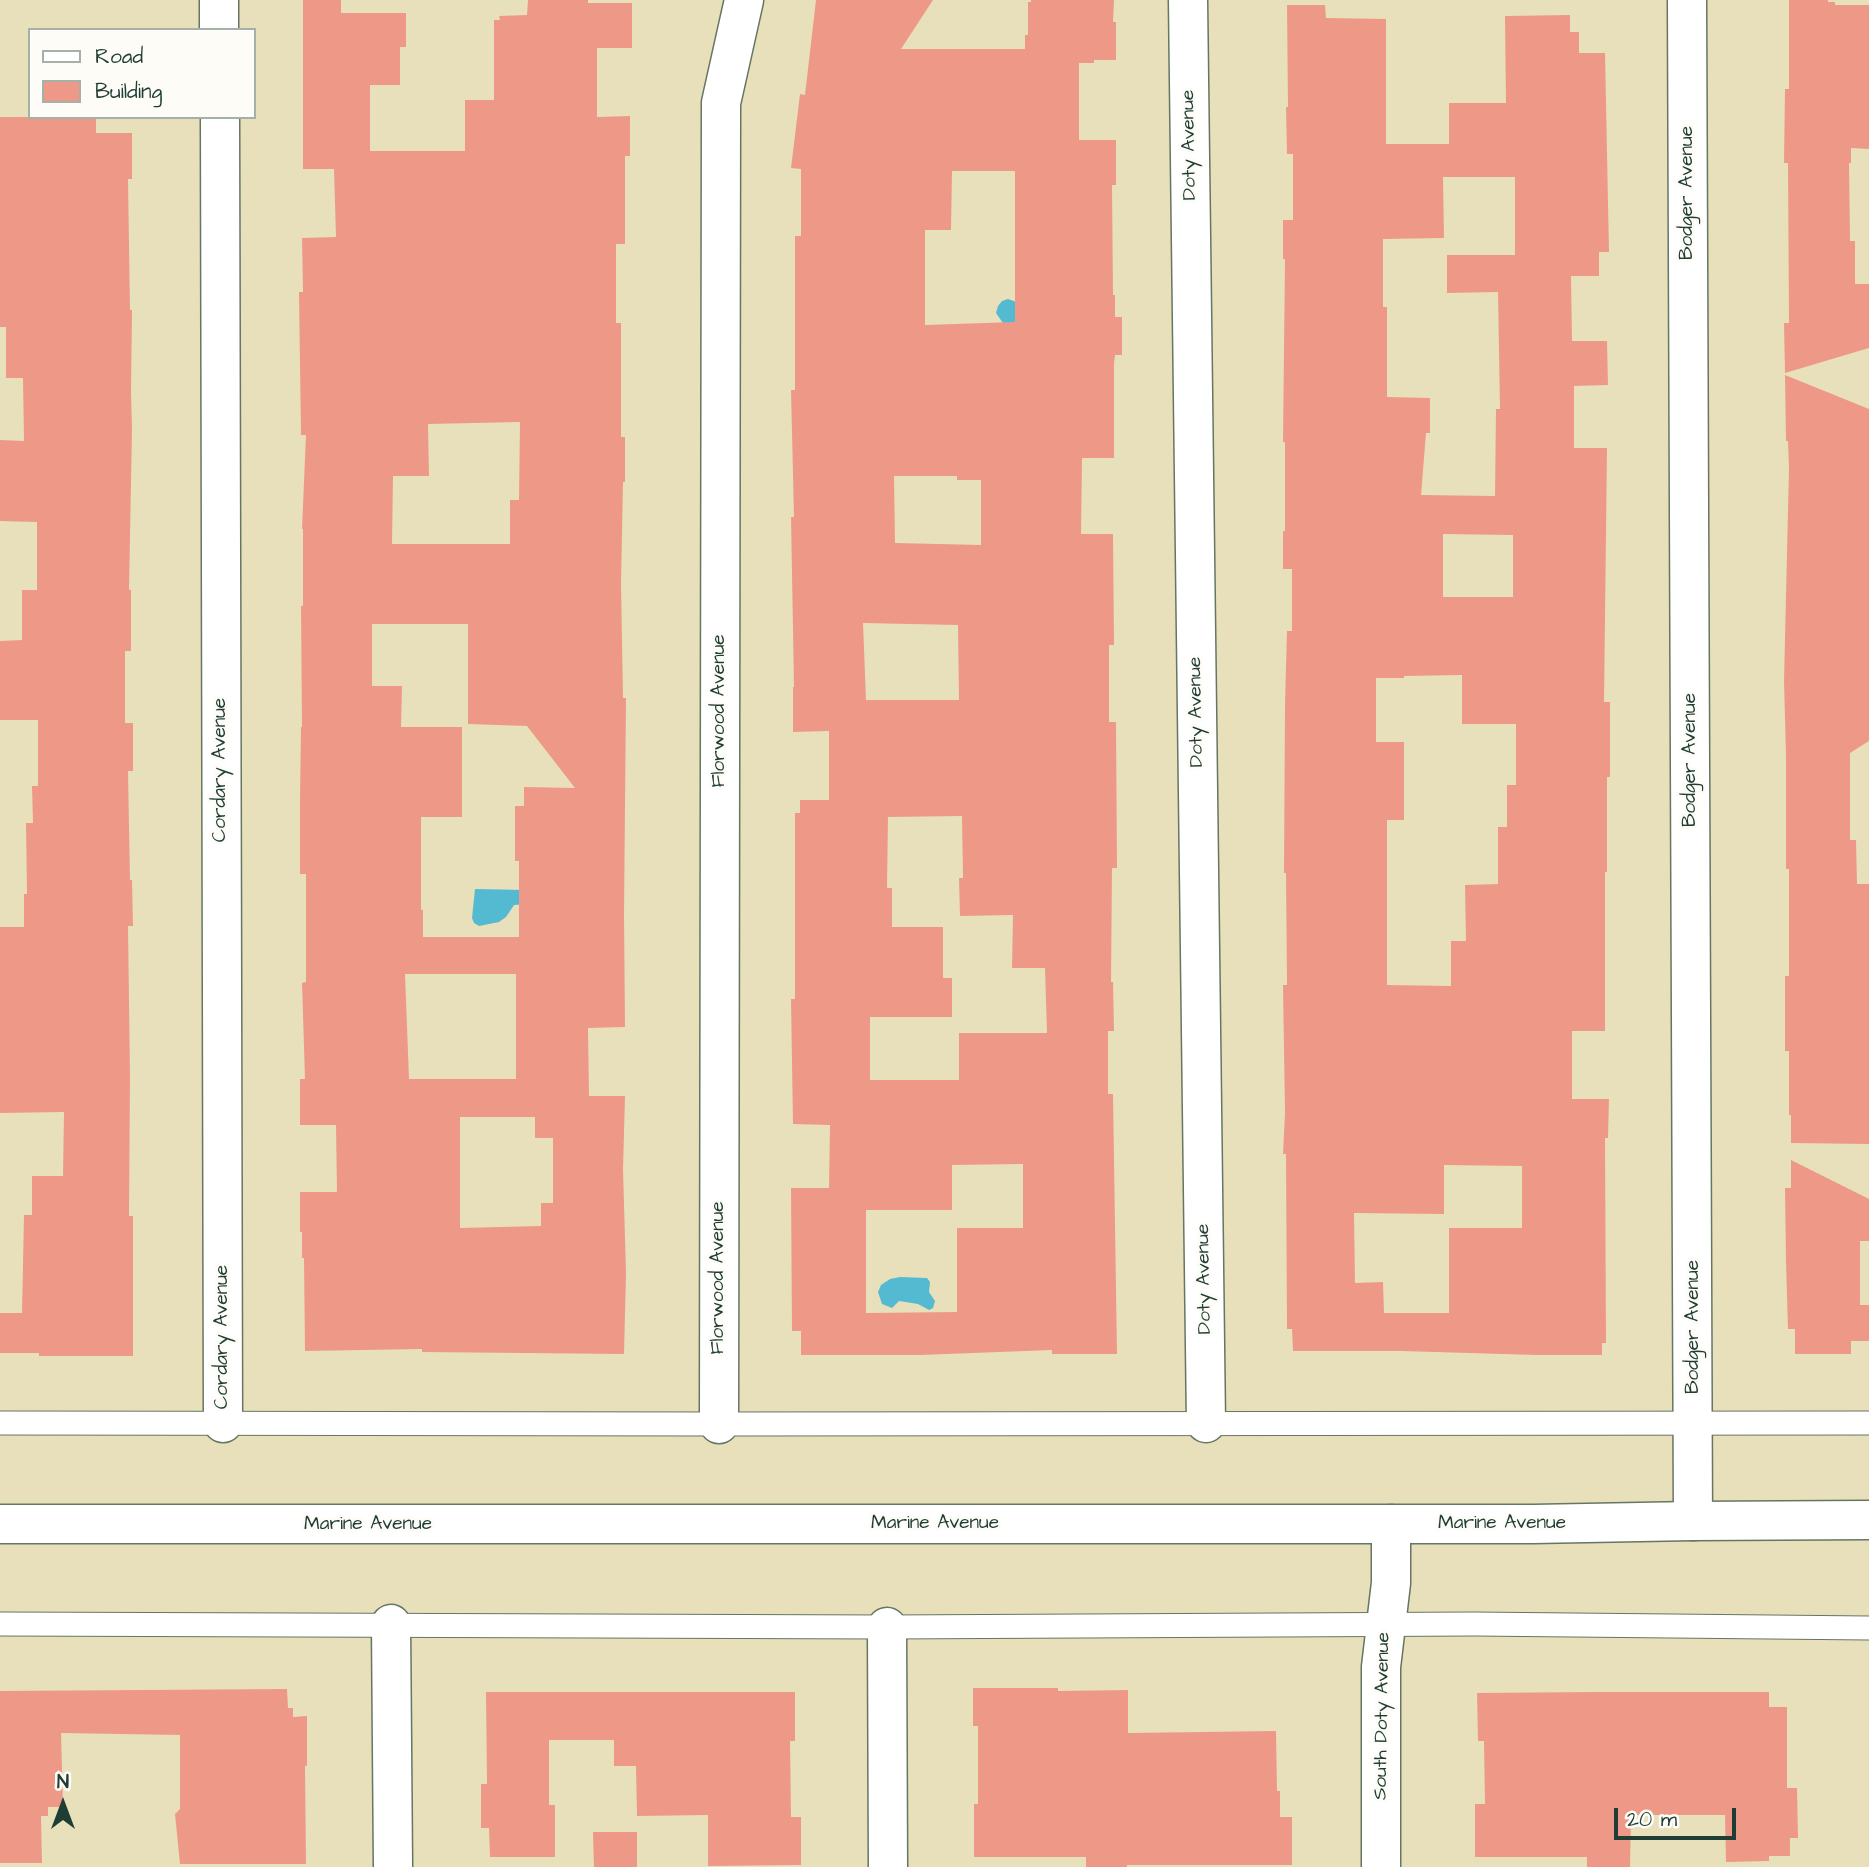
<!DOCTYPE html>
<style>
body{margin:0}
#map{position:relative;width:1869px;height:1867px;overflow:hidden;background:#e8e0ba;font-family:"Architects Daughter",sans-serif}
canvas{display:block}
.legend{position:absolute;left:28px;top:28px;width:228px;height:91px;box-sizing:border-box;background:#fdfcf7;border:2px solid #a4b0a9;margin:0;padding:9px 12px;list-style:none;font-size:21px;color:#1f3d34}
.legend li{display:flex;align-items:center;gap:14px;height:35px}
.legend b{width:35px;border:2px solid #a4b0a9}
.north{position:absolute;left:28px;top:1769px;width:70px;height:70px;-webkit-text-stroke:5px #fdfcf7;paint-order:stroke;rotate:0deg;font-size:19px;font-weight:700;line-height:28px;text-align:center;color:#1f3d34}
.north::after{content:'';display:block;margin:auto;width:24px;height:32px;background:#1f3d34;clip-path:polygon(50% 0,100% 100%,50% 72%,0 100%)}
.scale{position:absolute;left:1614px;top:1808px;width:122px;height:32px;box-sizing:border-box;border:4px solid #1f3d34;border-top:0;padding-left:9px;font-size:21px;line-height:24px;white-space:nowrap;color:#1f3d34;-webkit-text-stroke:5px #fdfcf7;paint-order:stroke}
</style>
<div id="map">
<canvas width="1869" height="1867"></canvas>
<ul class="legend">
<li><b style="height:9px;background:#fff"></b>Road</li>
<li><b style="height:19px;background:#ee9987"></b>Building</li>
</ul>
<div class="north">N</div>
<div class="scale">20 m</div>
</div>
<script>
const context = document.querySelector('canvas').getContext('2d');
context.lineJoin = 'round';
function fillPath(path, color) { context.fillStyle = color; context.fill(path, 'evenodd'); }
const shape = rows => new Path2D(rows.map(r => 'M' + r).join(''));
function stroke(path, color, width, dash) { context.strokeStyle = color; context.lineWidth = width; context.lineCap = dash ? 'butt' : 'round'; context.setLineDash(dash || []); context.stroke(path); }
function label(font, color, halo, rows, align = 'center') {
  context.font = font + ' "Architects Daughter",sans-serif'; context.lineWidth = 6; context.setLineDash([]); context.textBaseline = 'middle'; context.strokeStyle = halo; context.fillStyle = color; for (const [text, x, y, turn = 0] of rows) {
    context.save(); context.translate(x, y); context.rotate((+turn || 0) * Math.PI / 180); context.textAlign = isNaN(turn) ? turn : align; if (halo) context.strokeText(text, 0, 0); context.fillText(text, 0, 0); context.restore();
  }
}
fillPath(shape([
 [1008,299,1014,301,1040,324,1014,339,996,313,998,306,1002,301],
 [475,889,527,890,527,904,514,905,506,917,499,922,479,926,474,923,472,918],
 [900,1277,927,1278,930,1282,929,1292,935,1301,933,1308,929,1310,918,1304,899,1301,892,1308,882,1304,878,1292,881,1285,890,1279]
]), '#54bad2');
fillPath(shape([
 [303,0,341,0,341,13,406,13,406,47,400,47,400,85,370,85,370,151,465,151,465,100,494,100,494,20,500,20,499,16,527,15,528,0,588,0,588,3,632,3,632,48,597,48,597,117,630,116,630,156,625,156,625,244,616,244,616,323,621,323,621,437,625,437,625,482,623,482,621,584,623,698,626,698,624,915,625,1027,588,1028,589,1096,625,1096,623,1169,626,1273,624,1354,422,1352,422,1349,305,1351,304,1258,302,1258,302,1232,300,1232,300,1192,337,1192,336,1125,300,1125,300,1079,305,1079,302,983,306,982,306,874,300,874,300,800,301,727,302,727,301,606,303,606,303,529,302,529,306,435,301,435,299,292,303,292,302,238,336,237,334,169,303,169],
 [520,422,519,500,510,500,510,544,392,544,393,476,429,476,428,424],
 [372,624,468,624,468,724,527,726,575,788,524,787,524,806,515,806,515,861,519,861,519,937,423,937,423,910,421,910,421,817,462,817,462,727,401,727,402,686,372,686],
 [405,974,516,974,516,1079,409,1079],
 [460,1117,535,1117,535,1138,553,1138,553,1203,541,1203,541,1226,460,1228],
 [816,0,933,0,901,49,1025,49,1025,35,1028,35,1028,2,1031,2,1031,0,1114,0,1113,22,1116,22,1116,60,1094,60,1094,63,1079,63,1079,140,1116,140,1116,185,1112,185,1113,295,1115,295,1115,317,1122,317,1122,355,1115,355,1114,364,1114,458,1082,458,1081,534,1113,534,1114,645,1109,645,1109,722,1116,722,1117,868,1112,868,1111,982,1113,982,1114,1031,1108,1031,1108,1094,1113,1094,1117,1354,1052,1354,1052,1350,920,1355,801,1355,801,1331,792,1331,791,1188,829,1188,830,1125,793,1124,791,999,795,999,795,813,800,813,800,800,829,800,829,731,793,732,793,687,794,687,791,517,794,517,791,390,795,390,795,236,801,236,801,169,791,168,800,94,805,95],
 [952,171,1015,171,1015,322,925,325,925,230,951,230],
 [894,476,957,476,957,480,981,480,981,545,895,543],
 [863,623,958,625,959,700,866,700],
 [962,816,963,878,959,878,960,916,1013,915,1012,968,1045,968,1047,1033,959,1033,959,1080,870,1080,870,1017,952,1017,952,978,943,978,943,927,892,927,892,888,887,888,888,817],
 [1023,1164,1023,1228,957,1228,957,1312,866,1313,866,1210,952,1210,952,1165],
 [1789,0,1828,0,1828,2,1835,2,1835,5,1869,5,1869,149,1851,148,1851,163,1849,163,1850,241,1855,241,1855,284,1869,284,1869,348,1785,373,1784,323,1789,323,1788,163,1784,163,1785,89,1789,89],
 [1287,5,1325,5,1326,18,1386,19,1386,144,1449,144,1449,103,1506,103,1505,16,1570,15,1570,32,1579,32,1579,53,1605,53,1609,252,1599,252,1599,276,1571,276,1572,341,1607,341,1608,385,1574,386,1574,448,1607,448,1604,702,1610,702,1610,777,1607,777,1607,872,1605,872,1605,1031,1572,1031,1572,1099,1609,1099,1608,1138,1605,1138,1606,1343,1602,1343,1602,1355,1537,1355,1401,1351,1293,1351,1292,1329,1287,1329,1286,1154,1283,1154,1285,1113,1283,985,1287,985,1286,873,1284,873,1285,704,1287,631,1292,631,1292,569,1283,569,1283,531,1285,531,1285,442,1283,442,1285,259,1283,259,1283,220,1293,220,1293,154,1287,154,1286,107,1288,107],
 [1443,177,1515,177,1515,255,1447,255,1447,293,1498,292,1500,409,1496,409,1495,496,1421,495,1426,433,1430,433,1430,398,1387,397,1387,307,1383,307,1383,239,1444,238],
 [1443,534,1513,535,1513,597,1443,597],
 [1462,675,1462,724,1516,724,1516,785,1507,785,1507,827,1498,827,1498,884,1465,885,1466,941,1451,941,1451,986,1387,985,1387,820,1404,820,1404,742,1376,742,1376,678,1404,678,1404,676],
 [1444,1165,1522,1166,1522,1228,1449,1228,1449,1313,1384,1313,1383,1282,1355,1283,1354,1213,1444,1214],
 [0,117,96,117,96,133,132,133,132,179,128,179,130,310,132,310,131,392,132,429,129,590,131,590,131,651,125,651,125,723,133,723,133,771,128,771,130,880,132,880,133,926,128,926,130,1075,129,1216,133,1216,133,1356,39,1356,39,1353,0,1353,0,1313,22,1313,24,1215,32,1215,32,1176,63,1176,64,1112,0,1113,0,927,24,927,24,894,27,894,26,823,33,823,32,786,38,786,38,720,0,720,0,641,22,640,22,590,37,590,37,522,0,521,0,440,24,441,23,378,6,378,6,327,0,327],
 [1785,375,1869,409,1869,741,1850,753,1850,840,1856,840,1857,884,1869,884,1869,1144,1791,1143,1791,1115,1789,1115,1789,1051,1785,1051,1785,976,1789,976,1789,869,1786,869,1786,755,1784,681,1789,468,1788,441,1786,441],
 [1791,1160,1869,1199,1869,1241,1860,1241,1860,1305,1869,1305,1869,1341,1851,1341,1851,1354,1795,1354,1795,1329,1788,1329,1786,1262,1785,1188,1791,1188],
 [973,1688,1058,1688,1058,1691,1128,1690,1128,1733,1276,1731,1277,1791,1280,1791,1280,1817,1292,1817,1292,1865,1127,1865,1127,1867,1086,1867,1086,1857,974,1857,974,1804,978,1804,978,1726,973,1726],
 [287,1689,288,1708,293,1708,293,1717,307,1716,307,1766,305,1766,306,1864,180,1864,175,1814,180,1809,180,1735,61,1733,63,1807,48,1807,48,1816,41,1816,42,1863,0,1863,0,1691],
 [486,1692,795,1692,795,1741,790,1741,791,1817,801,1817,801,1865,708,1866,708,1815,637,1816,636,1766,614,1766,614,1740,549,1740,549,1805,555,1805,555,1857,490,1857,489,1828,481,1828,481,1784,487,1784],
 [1596,1692,1769,1692,1769,1707,1787,1707,1787,1788,1797,1788,1798,1838,1790,1838,1790,1856,1769,1856,1769,1861,1726,1862,1725,1815,1631,1815,1630,1867,1587,1867,1587,1857,1475,1857,1475,1804,1485,1804,1484,1741,1478,1741,1477,1693],
 [593,1832,637,1832,637,1867,594,1867]
]), '#ee9987');
const service = shape([
 [0,1423,719,1424,1869,1423],
 [0,1624,887,1627,1474,1624,1869,1628]
]);
const minor = shape([
 [219,0,219,30],
 [1188,0,1206,1423],
 [1687,0,1693,1521],
 [220,117,223,1423],
 [719,1424,721,103,744,0],
 [391,1624,393,1867],
 [887,1627,888,1867],
 [1381,1867,1381,1667,1391,1583,1391,1524]
]);
const secondary = shape([
 [0,1524,1533,1524,1693,1521,1869,1520]
]);
stroke(service, '#657663', 25);
stroke(minor, '#657663', 41);
stroke(secondary, '#657663', 41);
stroke(service, '#fff', 23);
stroke(minor, '#fff', 38);
stroke(secondary, '#fff', 38);
label('19px', '#1f3d34', '#fdfcf7', [
 ["Doty Avenue",1190,145,-91],
 ["Bodger Avenue",1688,193,-90],
 ["Florwood Avenue",720,711,-90],
 ["Doty Avenue",1197,712,-91],
 ["Bodger Avenue",1691,760,-90],
 ["Cordary Avenue",221,770,-90],
 ["Florwood Avenue",719,1278,-90],
 ["Doty Avenue",1205,1279,-91],
 ["Bodger Avenue",1694,1327,-90],
 ["Cordary Avenue",223,1337,-90],
 ["Marine Avenue",935,1524],
 ["Marine Avenue",1502,1524],
 ["Marine Avenue",368,1525],
 ["South Doty Avenue",1383,1716,-89]
]);
</script>
